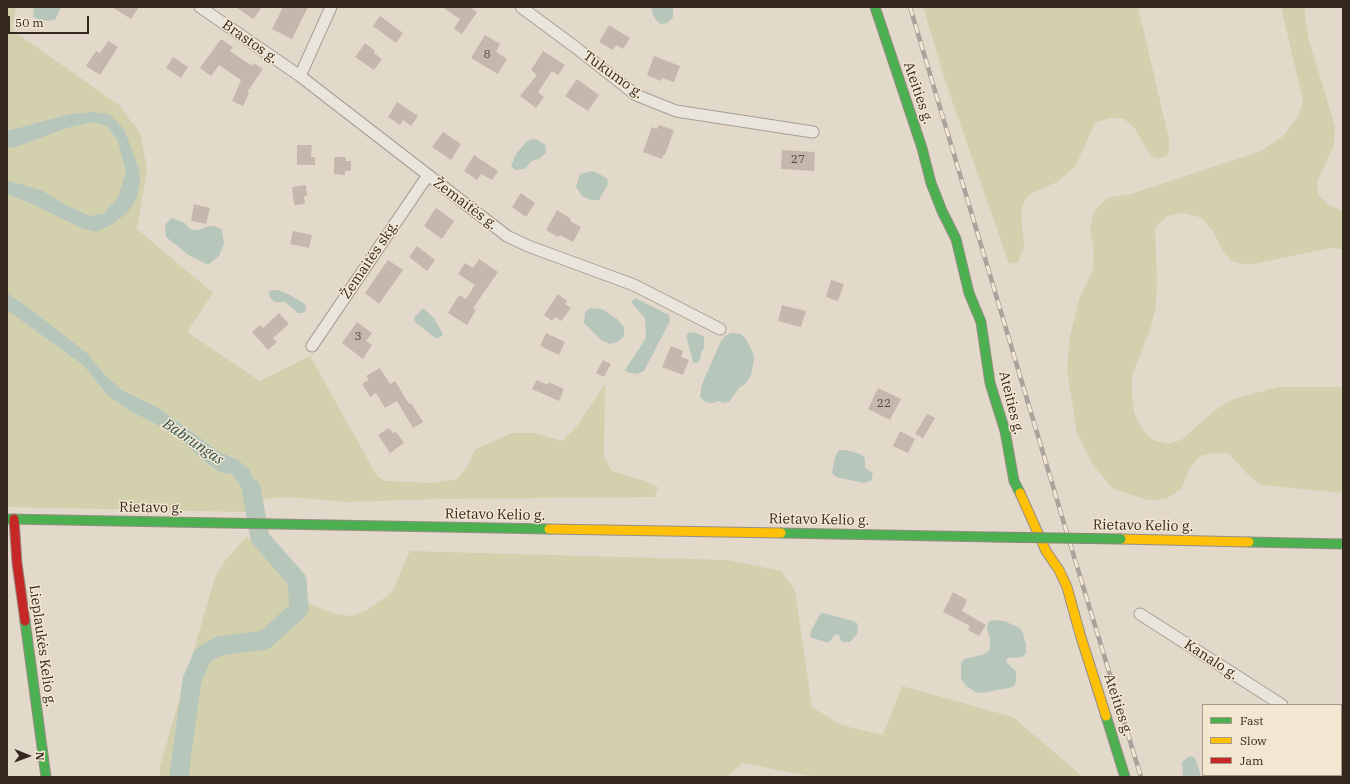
<!DOCTYPE html>
<meta charset="utf-8">
<style>
body{margin:0}
#map{position:relative;width:1350px;height:784px;overflow:hidden;background:#e2d9cb;font-family:"IBM Plex Serif",serif}
canvas{display:block}
.frame{position:absolute;inset:0;border:8px solid #34271e;pointer-events:none}
.legend{position:absolute;left:1202px;top:704px;width:140px;height:72px;box-sizing:border-box;background:#f3e7d1;border:1px solid #a79a89;margin:0;padding:5px 7px;list-style:none;font-size:12px;color:#34271e}
.legend li{display:flex;align-items:center;gap:8px;height:20px}
.legend b{width:20px;border:1px solid #a79a89}
.north{position:absolute;left:8px;top:736px;width:40px;height:40px;-webkit-text-stroke:3px #f3e7d1;paint-order:stroke;rotate:91deg;font-size:11px;font-weight:700;line-height:16px;text-align:center;color:#34271e}
.north::after{content:'';display:block;margin:auto;width:14px;height:18px;background:#34271e;clip-path:polygon(50% 0,100% 100%,50% 72%,0 100%)}
.scale{position:absolute;left:8px;top:16px;width:81px;height:18px;box-sizing:border-box;border:2px solid #34271e;border-top:0;padding-left:5px;font-size:12px;line-height:14px;white-space:nowrap;color:#34271e;-webkit-text-stroke:3px #f3e7d1;paint-order:stroke}
</style>
<div id="map">
<canvas width="1350" height="784"></canvas>
<div class="frame"></div>
<ul class="legend">
<li><b style="height:5px;background:#4caf50"></b>Fast</li>
<li><b style="height:5px;background:#ffc107"></b>Slow</li>
<li><b style="height:5px;background:#c62828"></b>Jam</li>
</ul>
<div class="north">N</div>
<div class="scale">50 m</div>
</div>
<script>
const context = document.querySelector('canvas').getContext('2d');
context.lineJoin = 'round';
function fillPath(path, color) { context.fillStyle = color; context.fill(path, 'evenodd'); }
const shape = rows => new Path2D(rows.map(r => 'M' + r).join(''));
function stroke(path, color, width, dash) { context.strokeStyle = color; context.lineWidth = width; context.lineCap = dash ? 'butt' : 'round'; context.setLineDash(dash || []); context.stroke(path); }
function label(font, color, halo, rows, align = 'center') {
  context.font = font + ' "IBM Plex Serif",serif'; context.lineWidth = 3; context.setLineDash([]); context.textBaseline = 'middle'; context.strokeStyle = halo; context.fillStyle = color; for (const [text, x, y, turn = 0] of rows) {
    context.save(); context.translate(x, y); context.rotate((+turn || 0) * Math.PI / 180); context.textAlign = isNaN(turn) ? turn : align; if (halo) context.strokeText(text, 0, 0); context.fillText(text, 0, 0); context.restore();
  }
}
fillPath(shape([
 [7,7,16,7,12,30,119,105,140,133,147,169,137,229,213,293,187,332,260,381,310,356,377,476,385,481,432,483,457,479,468,465,474,450,512,433,535,433,562,441,577,426,605,384,604,457,612,471,641,480,658,487,655,497,442,499,347,502,286,497,259,500,250,470,237,459,221,453,159,408,122,390,105,375,87,353,25,305,7,293,7,194,34,205,81,228,127,213,131,149,124,129,69,114,7,131],
 [923,7,1138,7,1169,139,1169,153,1165,157,1157,159,1151,156,1135,129,1124,119,1109,118,1095,123,1075,167,1057,182,1032,193,1026,198,1021,210,1024,248,1018,262,1009,264,945,80],
 [1281,7,1305,7,1305,18,1309,40,1335,127,1334,145,1317,182,1318,195,1330,206,1343,211,1343,251,1341,249,1330,248,1254,264,1242,264,1232,261,1223,251,1213,231,1202,218,1183,213,1167,216,1155,228,1157,278,1156,307,1150,330,1132,375,1132,394,1134,412,1142,429,1153,440,1168,444,1181,440,1213,412,1230,400,1278,387,1343,387,1343,493,1261,485,1250,477,1229,454,1215,453,1200,456,1189,470,1181,489,1166,499,1149,500,1113,489,1093,465,1077,433,1067,370,1070,337,1079,299,1093,269,1094,249,1090,231,1094,212,1107,198,1131,194,1261,151,1283,136,1297,118,1303,101],
 [94,122,106,126,117,139,126,171,118,197,104,213,90,216,7,181,7,148,16,147,67,128],
 [7,310,84,366,107,395,130,411,158,425,183,442,201,459,219,472,231,474,239,483,245,497,246,512,7,507],
 [247,536,292,586,312,605,336,614,352,616,369,609,392,592,410,551,728,560,781,571,794,589,796,597,812,707,841,725,883,735,902,686,1013,717,1083,777,815,777,742,763,727,777,160,777,160,766,215,577,225,561]
]), '#d3d0ae');
fillPath(shape([
 [34,7,61,7,55,20,43,21,33,17],
 [652,7,673,7,673,18,667,23,661,24,656,20,652,13],
 [93,112,109,114,124,129,139,169,140,180,137,198,127,213,111,225,95,232,81,228,34,205,7,194,7,181,9,181,41,190,68,206,90,216,104,213,118,197,126,171,117,139,106,126,94,122,67,128,16,147,7,148,7,131,69,114],
 [533,139,538,140,542,143,545,144,546,153,539,159,531,161,525,169,515,170,511,166,516,154,527,141],
 [593,171,607,178,608,184,599,200,591,200,583,197,576,187,580,174],
 [171,218,183,222,190,229,198,230,206,227,215,226,222,230,224,244,219,256,208,265,187,254,166,237,165,225],
 [272,290,278,290,290,295,305,304,306,310,303,313,298,313,285,302,275,302,272,300,269,295,269,292],
 [7,293,25,305,87,353,105,375,122,390,159,408,221,453,237,459,250,470,258,493,261,512,246,512,245,497,239,483,231,474,219,472,201,459,183,442,158,425,130,411,107,395,84,366,7,310],
 [635,298,669,315,670,321,644,371,637,374,629,373,625,370,646,338,645,318,631,302],
 [590,308,602,309,617,319,624,327,624,336,618,342,610,344,601,340,584,323,585,312],
 [422,309,424,309,433,317,442,332,443,335,438,338,435,338,415,322,414,318],
 [689,332,697,333,704,337,704,348,701,353,700,360,697,363,693,362,686,336],
 [732,333,741,334,746,339,753,353,754,360,751,375,747,382,739,388,729,402,724,403,719,401,712,403,705,402,700,397,702,384,721,341,726,335],
 [839,450,846,450,860,454,865,458,865,468,873,473,871,481,864,483,836,477,832,473,835,457],
 [823,613,853,621,857,623,858,627,857,634,850,642,842,642,838,634,835,635,828,643,810,637,811,631,820,614],
 [992,620,1004,621,1020,628,1023,633,1024,639,1026,643,1026,654,1022,657,1008,658,1006,661,1008,664,1015,670,1016,673,1016,681,1014,686,1009,688,981,693,976,692,966,686,961,679,961,664,964,659,985,654,990,650,990,639,987,629,988,623],
 [1191,756,1195,758,1201,776,1200,777,1183,777,1182,762,1188,757]
]), '#b7c6bb');
stroke(shape([
 [181,777,179,775,192,680,203,655,219,646,265,640,299,609,297,580,260,538,251,488]
]), '#b7c6bb', 19);
fillPath(shape([
 [112,7,139,7,131,19],
 [236,7,262,7,253,19],
 [283,7,308,7,292,39,272,29],
 [442,7,470,7,477,12,462,34,454,29,460,19],
 [380,16,403,33,396,43,373,26],
 [609,25,630,38,623,49,616,45,613,50,599,42],
 [485,35,500,44,496,52,507,59,498,74,471,58],
 [221,39,233,47,230,51,252,66,254,63,263,69,247,92,249,93,243,106,232,101,241,80,219,65,211,76,200,68],
 [108,41,118,47,100,75,86,66,96,51,100,53],
 [365,43,375,51,374,53,382,59,374,70,355,57],
 [543,51,565,65,558,75,552,71,538,92,544,97,536,108,520,96,537,75,531,70],
 [654,56,680,66,674,82,662,78,661,81,647,75],
 [173,57,188,67,181,78,166,68],
 [577,79,599,95,588,111,565,96],
 [397,102,418,116,411,126,403,120,400,125,388,117],
 [659,125,674,130,665,155,664,154,662,159,643,152,652,127,657,129],
 [443,132,461,144,451,160,432,147],
 [297,145,312,145,311,157,315,157,315,165,297,165],
 [782,150,815,152,814,171,781,169],
 [474,155,498,171,492,180,481,174,477,180,464,171],
 [334,157,346,157,346,161,351,161,351,171,345,171,345,175,334,174],
 [306,185,307,196,304,196,305,204,294,205,292,187],
 [521,193,535,203,526,217,512,207],
 [194,204,210,208,206,224,191,221],
 [436,208,454,221,442,239,424,226],
 [557,210,571,219,570,221,581,227,573,242,560,235,558,237,546,230],
 [293,231,312,235,309,248,290,244],
 [417,246,435,260,427,271,409,257],
 [479,259,498,272,473,308,476,310,467,325,448,313,459,295,466,299,475,285,458,274,465,263,473,268],
 [388,260,403,270,379,304,365,293],
 [831,280,844,284,838,301,826,297],
 [558,294,567,301,565,304,571,308,561,321,555,317,552,321,544,315],
 [782,305,806,311,801,327,778,321],
 [279,313,289,324,273,338,277,342,268,350,252,332,260,325,263,328],
 [357,322,372,333,366,341,372,345,363,359,342,343],
 [546,333,565,342,559,355,540,346],
 [671,346,683,351,681,357,689,360,683,375,662,367],
 [603,360,611,364,604,377,596,373],
 [380,368,390,384,395,381,409,404,411,403,423,422,413,428,397,401,385,408,376,393,370,397,362,384,369,380,366,376],
 [537,380,548,385,549,382,564,389,559,401,532,389],
 [878,388,901,399,890,420,868,409],
 [927,414,935,418,923,438,915,434],
 [389,428,393,433,396,432,404,443,390,453,378,435],
 [900,431,915,439,908,453,893,446],
 [953,592,967,600,962,611,986,625,979,636,968,630,970,626,943,612]
]), '#c5b7ac');
const street = shape([
 [200,7,300,76],
 [331,7,300,76,507,236,528,246,634,285,720,329],
 [521,7,575,47,636,95,676,111,813,132],
 [312,346,428,175],
 [1140,614,1282,705],
 [1341,744,1343,745]
]);
const fast = shape([
 [875,7,922,148,931,183,942,211,956,239,969,293,981,322,990,383,1005,431,1014,481,1020,493],
 [7,519,549,529],
 [781,533,992,537],
 [1249,542,1343,544],
 [25,621,46,777],
 [1106,716,1125,777]
]);
const slow = shape([
 [1020,493,1046,551,1059,570,1067,587,1080,634,1106,716],
 [549,529,781,533],
 [1121,539,1249,542]
]);
const jam = shape([
 [14,519,17,563,25,621]
]);
stroke(street, '#a79e94', 13);
stroke(fast, '#968e85', 11);
stroke(slow, '#968e85', 11);
stroke(jam, '#968e85', 11);
stroke(street, '#eae5dc', 11);
stroke(fast, '#4caf50', 9);
stroke(slow, '#ffc107', 9);
stroke(jam, '#c62828', 9);
const rail = shape([
 [910,7,1066,530,1141,777]
]);
stroke(rail, '#a9a39c', 4.5);
stroke(rail, '#f3e7d1', 3, [9]);
const fastBridge = shape([
 [992,537,1121,539]
]);
stroke(fastBridge, '#8c847b', 11, []);
stroke(fastBridge, '#4caf50', 9);
label('12px', '#584b42', null, [
 ["8",487,55],
 ["27",798,160],
 ["3",358,337],
 ["22",884,404]
]);
label('14px', '#34271e', '#f3e7d1', [
 ["Brastos g.",250,42,35],
 ["Tukumo g.",613,75,36],
 ["Ateities g.",918,93,71],
 ["Žemaitės g.",465,204,37],
 ["Žemaitės skg.",370,260,-56],
 ["Ateities g.",1011,403,76],
 ["Rietavo g.",151,508,1],
 ["Rietavo Kelio g.",495,515,1],
 ["Rietavo Kelio g.",819,520,1],
 ["Rietavo Kelio g.",1143,526,1],
 ["Lieplaukės Kelio g.",42,646,82],
 ["Kanalo g.",1211,660,33],
 ["Ateities g.",1118,705,72]
]);
label('italic 15px', '#2e534e', '#f3e7d1', [
 ["Babrungas",193,442,34]
]);
</script>
